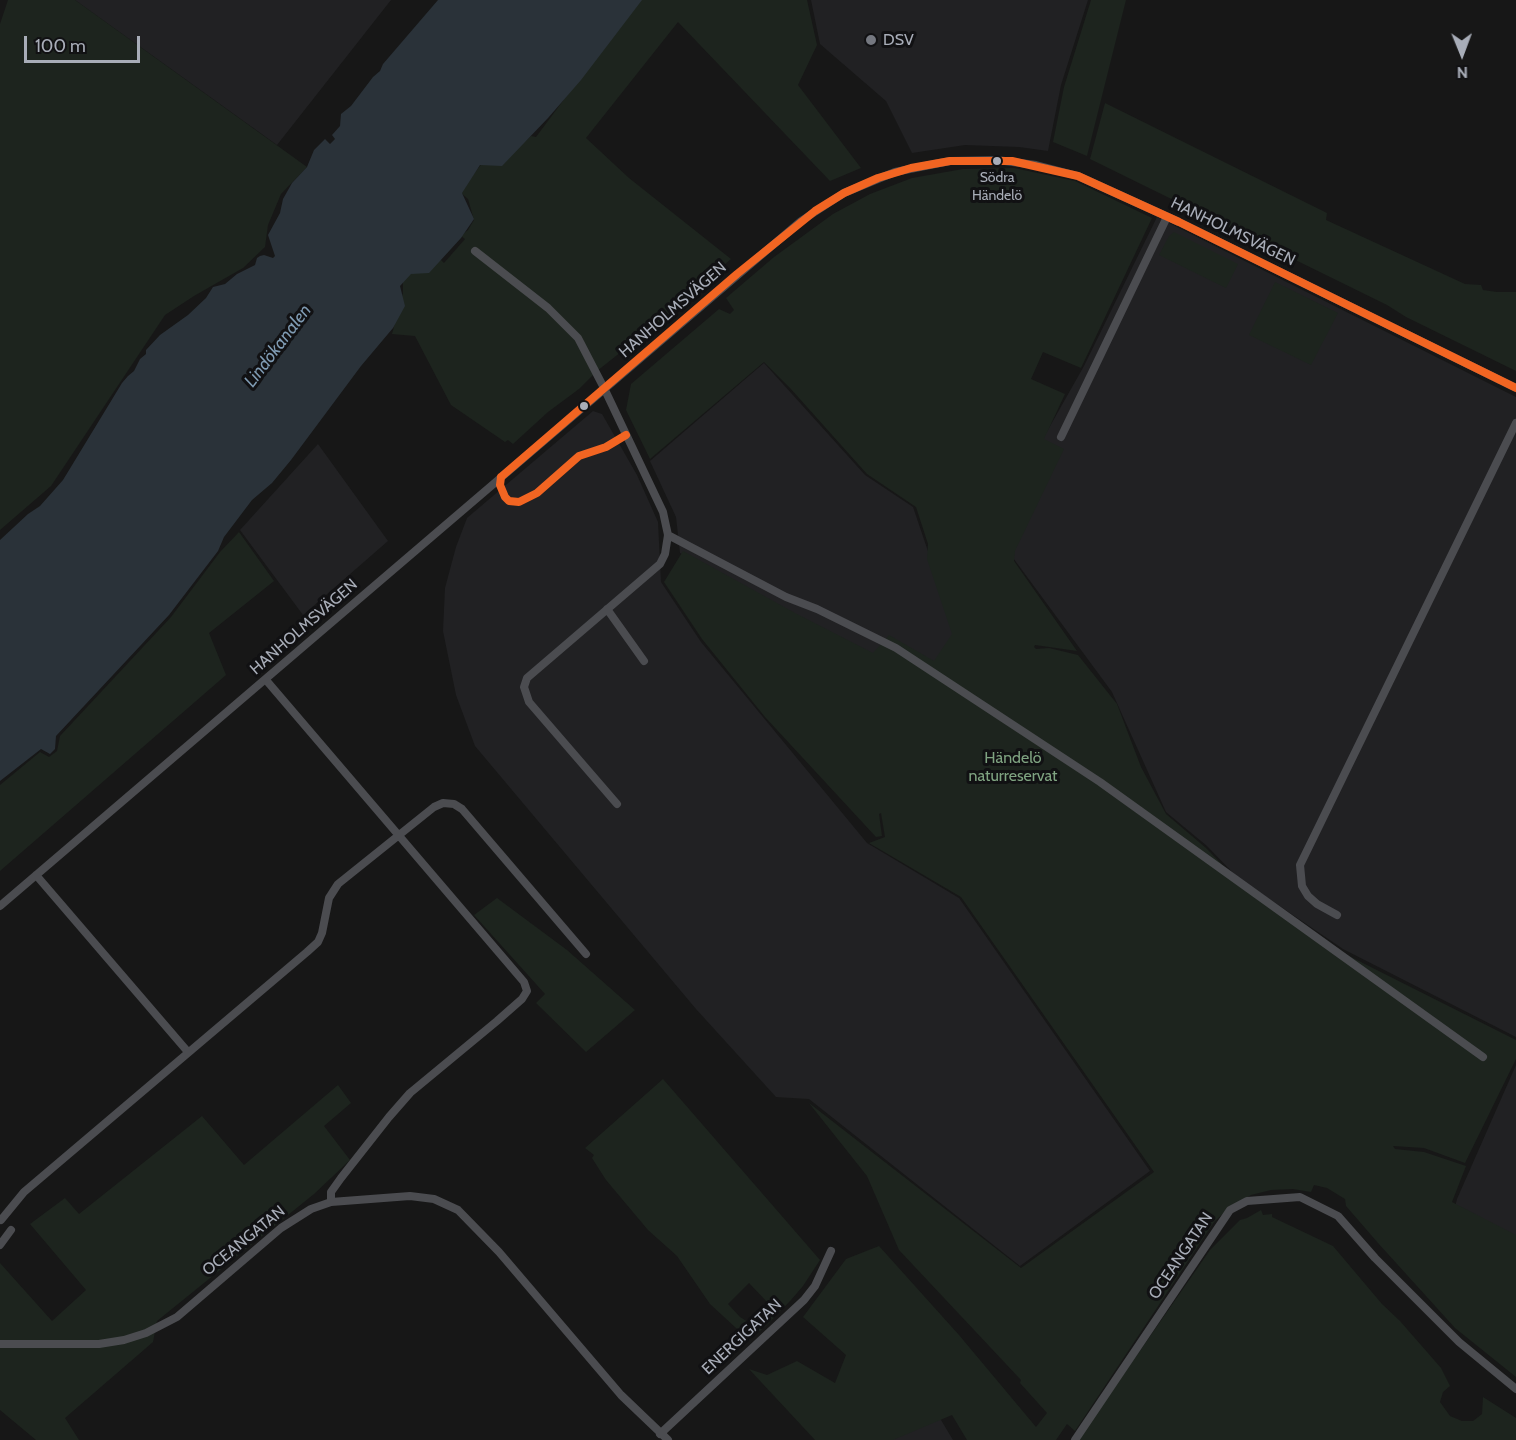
<!DOCTYPE html>
<meta charset="utf-8">
<style>
body{margin:0}
#map{position:relative;width:1516px;height:1440px;overflow:hidden;background:#171717;font-family:Cabin,sans-serif}
canvas{display:block}
.north{position:absolute;left:1432px;top:24px;width:60px;height:60px;-webkit-text-stroke:4px #111113;paint-order:stroke;rotate:179deg;font-size:16px;font-weight:700;line-height:24px;text-align:center;color:#a8adb8}
.north::after{content:'';display:block;margin:auto;width:21px;height:27px;background:#a8adb8;clip-path:polygon(50% 0,100% 100%,50% 72%,0 100%)}
.scale{position:absolute;left:24px;top:36px;width:116px;height:27px;box-sizing:border-box;border:3px solid #a8adb8;border-top:0;padding-left:8px;font-size:18px;line-height:21px;white-space:nowrap;color:#a8adb8;-webkit-text-stroke:4px #111113;paint-order:stroke}
</style>
<div id="map">
<canvas width="1516" height="1440"></canvas>
<div class="north">N</div>
<div class="scale">100 m</div>
</div>
<script>
const context = document.querySelector('canvas').getContext('2d');
context.lineJoin = 'round';
function fillPath(path, color) { context.fillStyle = color; context.fill(path, 'evenodd'); }
const shape = rows => new Path2D(rows.map(r => 'M' + r).join(''));
function stroke(path, color, width, dash) { context.strokeStyle = color; context.lineWidth = width; context.lineCap = dash ? 'butt' : 'round'; context.setLineDash(dash || []); context.stroke(path); }
function label(font, color, halo, rows, align = 'center') {
  context.font = font + ' Cabin,sans-serif'; context.lineWidth = 6; context.setLineDash([]); context.textBaseline = 'middle'; context.strokeStyle = halo; context.fillStyle = color; for (const [text, x, y, turn = 0] of rows) {
    context.save(); context.translate(x, y); context.rotate((+turn || 0) * Math.PI / 180); context.textAlign = isNaN(turn) ? turn : align; if (halo) context.strokeText(text, 0, 0); context.fillText(text, 0, 0); context.restore();
  }
}
fillPath(shape([
 [75,0,391,0,277,145],
 [811,0,1088,0,1061,85,1048,151,1019,147,965,145,912,153,886,101,820,44],
 [1157,217,1516,397,1516,1037,1343,949,1237,877,1207,846,1166,812,1112,692,1008,551,1041,442,1084,366],
 [764,363,865,475,913,507,956,634,936,666,874,656,794,615,680,553,676,517,650,461],
 [593,411,602,414,637,475,658,522,661,582,701,642,867,843,959,898,1150,1171,1020,1266,809,1099,776,1097,696,1009,475,746,456,695,443,631,445,588,456,547,467,518],
 [318,444,388,541,303,615,240,530],
 [1516,1065,1516,1247,1453,1216,1457,1199],
 [938,1415,953,1440,872,1440]
]), '#212123');
fillPath(shape([
 [8,0,75,0,307,167,281,194,268,225,265,247,243,268,194,296,165,315,51,486,0,530,0,24],
 [638,0,807,0,817,45,798,85,861,168,830,181,678,22,586,138,629,178,731,259,680,304,673,297,672,298,679,306,597,371,579,389,548,412,513,444,508,440,505,442,451,405,415,336,392,334,403,293,403,277,441,260,444,263,465,239,461,236,468,230,474,220,468,199,460,192,483,162,502,163,531,136,536,137],
 [1091,0,1126,0,1087,156,1053,142,1064,87],
 [1105,103,1327,213,1326,220,1465,284,1481,285,1483,290,1497,292,1516,292,1516,371,1406,317,1387,305,1090,159],
 [1014,168,1075,181,1152,218,1081,368,1043,352,1031,379,1065,394,1044,439,1064,449,1015,551,1014,561,1077,651,1035,645,1034,647,1036,649,1049,648,1078,655,1117,704,1141,767,1166,814,1206,848,1236,879,1341,952,1516,1040,1516,1059,1465,1163,1424,1148,1393,1146,1395,1149,1424,1152,1466,1166,1452,1202,1516,1235,1516,1377,1455,1328,1378,1243,1346,1206,1345,1199,1327,1188,1314,1185,1311,1192,1293,1189,1271,1190,1251,1195,1229,1208,1214,1222,1075,1431,1067,1424,1056,1440,967,1440,952,1415,893,1440,815,1440,749,1369,767,1375,797,1361,835,1383,846,1355,803,1317,846,1259,879,1246,959,1335,1036,1427,1047,1413,1020,1383,1021,1380,899,1250,867,1176,809,1103,1021,1268,1154,1172,961,897,869,843,885,837,881,813,879,814,882,836,876,837,765,717,702,639,664,582,683,551,795,613,873,653,889,635,934,661,952,634,927,559,928,544,916,507,867,474,790,388,764,362,650,459,626,410,631,384,719,309,730,314,734,310,726,298,774,257,833,214,870,194,912,178,963,169],
 [1174,232,1238,264,1226,288,1159,255,1169,236],
 [1275,282,1338,313,1311,365,1249,335],
 [239,532,274,581,209,633,226,675,0,871,0,785,40,752,49,757,57,751,60,736,171,617,220,552],
 [497,898,567,950,635,1010,586,1052,536,1003,545,994,474,915],
 [663,1079,820,1260,803,1286,791,1300,766,1326,749,1340,710,1304,677,1256,648,1230,606,1180,592,1158,594,1155,585,1148],
 [749,1283,768,1303,748,1322,740,1317,728,1304],
 [338,1085,351,1103,324,1126,350,1160,314,1194,157,1321,153,1342,65,1418,79,1440,36,1440,0,1410,0,1263,52,1321,86,1290,30,1224,65,1198,79,1214,202,1116,244,1165],
 [1261,1210,1263,1215,1272,1214,1272,1217,1333,1246,1382,1304,1400,1321,1441,1368,1450,1386,1443,1392,1440,1402,1450,1416,1462,1421,1473,1421,1482,1414,1483,1397,1516,1418,1516,1440,1078,1440,1210,1250,1240,1220,1247,1218]
]), '#1d241e');
fillPath(shape([
 [438,0,642,0,581,80,548,118,502,166,480,165,462,193,474,219,461,238,429,273,411,274,400,286,405,306,393,328,361,366,291,460,272,483,252,500,224,537,218,551,169,615,56,736,55,749,50,754,41,749,0,781,0,540,28,514,40,506,63,480,122,383,128,376,134,371,140,359,146,354,146,350,160,335,188,315,206,298,213,287,225,284,237,274,255,265,257,258,260,256,264,255,273,258,275,256,268,235,280,213,283,199,292,183,307,167,314,150,325,139,330,144,335,139,332,135,340,126,341,114,351,106,373,77,380,71,383,64]
]), '#2a3239');
stroke(shape([
 [475,251,548,308,578,338,604,388,663,512,668,535,665,554,660,564,527,678,524,687,529,702,617,804],
 [1061,437,1167,217],
 [668,535,786,597,817,609,896,648,1100,782,1483,1057],
 [607,609,644,661],
 [266,680,524,982,527,991,522,999,497,1021,410,1093,389,1117,341,1178,331,1192,331,1202],
 [36,875,188,1052],
 [0,906,801,221,844,193,895,172,950,161,997,160,1036,165,1078,176,1179,222,1516,388],
 [1337,915,1317,904,1308,896,1302,886,1300,865,1516,423],
 [1,1220,24,1192,307,952,318,942,322,933,329,898,338,884,434,807,443,803,454,804,462,809,586,954],
 [0,1245,11,1230],
 [0,1344,99,1344,124,1340,146,1333,177,1317,281,1228,311,1209,331,1202,410,1196,434,1199,458,1210,499,1252,621,1395,668,1440],
 [660,1434,804,1300,815,1286,831,1251],
 [1075,1440,1230,1210,1247,1201,1300,1197,1338,1216,1375,1258,1459,1342,1516,1389]
]), '#4b4c50', 8);
stroke(shape([
 [501,477,737,274,815,211,844,193,878,178,911,168,950,161,1012,161,1078,176,1179,222,1516,388],
 [501,477,500,485,505,497,509,501,519,502,537,493,579,456,606,447,626,435]
]), '#f26522', 8);
for (const [x, y, r, color] of [
 [871,40,6,"#757880"],
 [997,161,5,"#a8adb8"],
 [584,406,5,"#a8adb8"]
]) { const dot = new Path2D(); dot.arc(x, y, r, 0, 2 * Math.PI); context.fillStyle = color; context.fill(dot); stroke(dot, '#111113', 2); }
label('14px', '#a8adb8', '#111113', [
 ["Södra",997,178],
 ["Händelö",997,196]
]);
label('16px', '#a8adb8', '#111113', [
 ["DSV",883,40]
], 'left');
label('16px', '#a8adb8', '#111113', [
 ["HANHOLMSVÄGEN",1233,232,26],
 ["HANHOLMSVÄGEN",673,310,-41],
 ["HANHOLMSVÄGEN",304,627,-41],
 ["OCEANGATAN",244,1241,-39],
 ["OCEANGATAN",1181,1256,-56],
 ["ENERGIGATAN",742,1337,-43]
]);
label('16px', '#7fa381', '#111113', [
 ["Händelö",1013,758],
 ["naturreservat",1013,776]
]);
label('italic 18px', '#7f9bb3', '#111113', [
 ["Lindökanalen",278,346,-53]
]);
</script>
